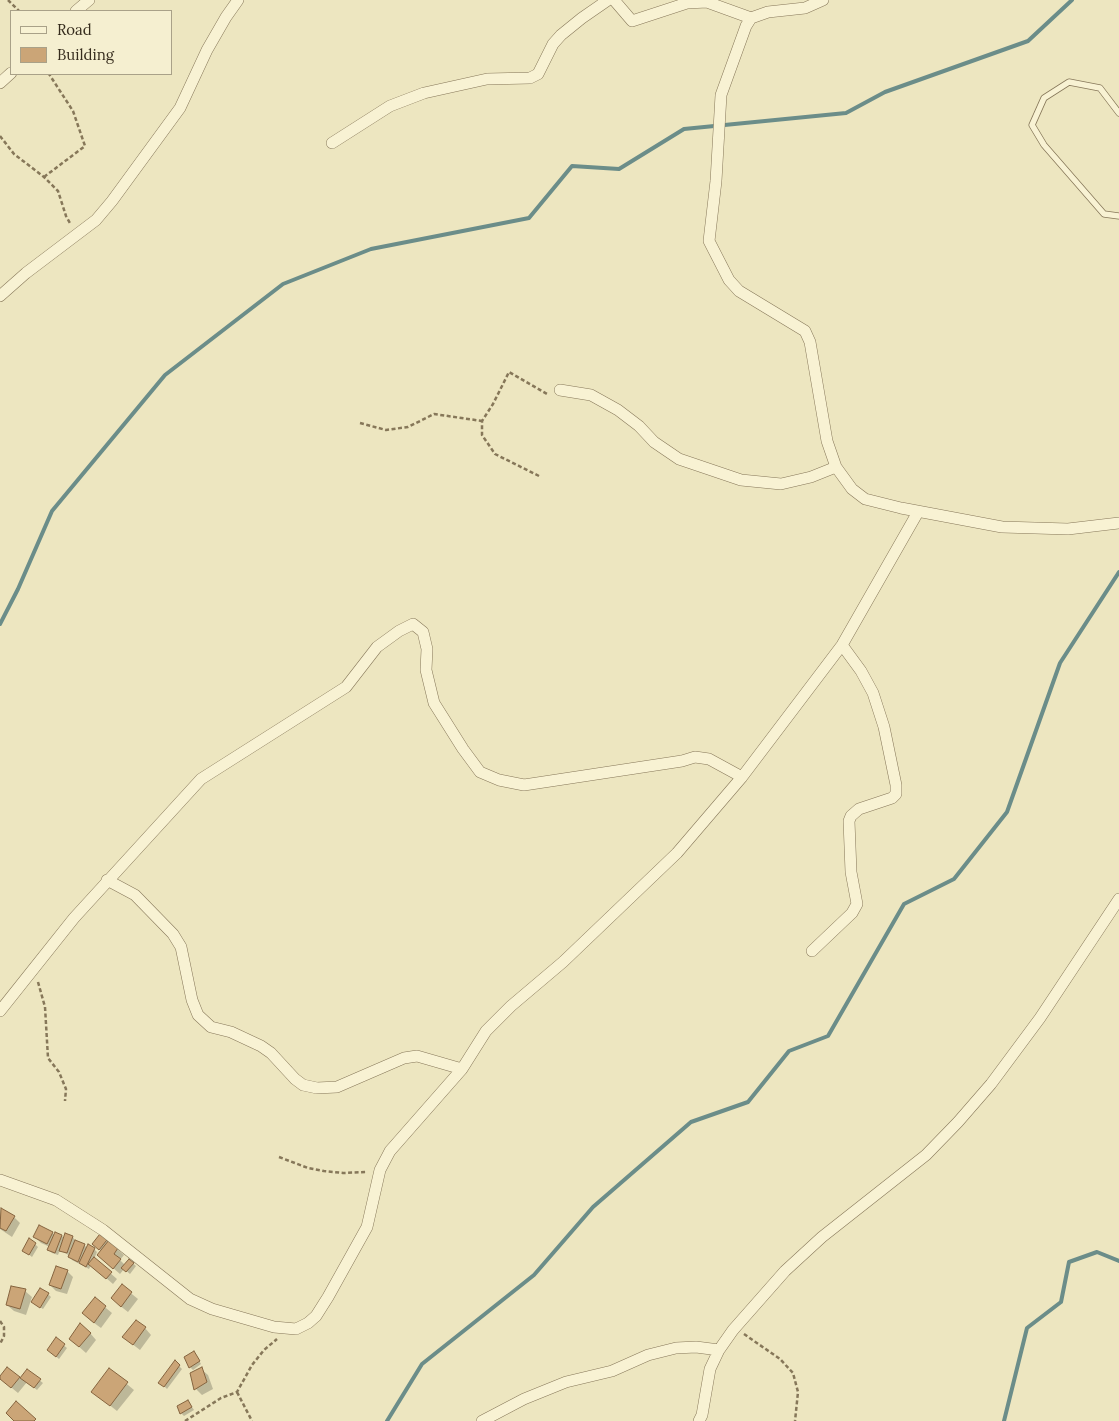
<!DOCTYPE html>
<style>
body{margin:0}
#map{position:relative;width:1119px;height:1421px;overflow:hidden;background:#ede6c0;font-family:Lora,serif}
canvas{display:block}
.legend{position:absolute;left:10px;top:10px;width:162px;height:65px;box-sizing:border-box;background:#f5efd0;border:1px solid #a9a188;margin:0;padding:6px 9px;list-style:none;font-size:15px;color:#362c1d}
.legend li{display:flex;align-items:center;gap:10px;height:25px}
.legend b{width:25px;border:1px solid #a9a188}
</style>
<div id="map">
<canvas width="1119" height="1421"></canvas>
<ul class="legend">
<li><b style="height:6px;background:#f8f2d3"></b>Road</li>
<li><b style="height:14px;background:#cba577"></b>Building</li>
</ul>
</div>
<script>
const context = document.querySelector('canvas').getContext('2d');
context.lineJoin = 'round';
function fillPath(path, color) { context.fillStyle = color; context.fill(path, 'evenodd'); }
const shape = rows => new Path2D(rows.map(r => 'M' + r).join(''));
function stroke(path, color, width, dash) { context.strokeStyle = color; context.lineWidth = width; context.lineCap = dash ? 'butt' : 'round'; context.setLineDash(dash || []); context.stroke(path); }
fillPath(shape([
 [1,1209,14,1217,20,1223,12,1237,0,1229],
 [103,1232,110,1243,124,1255,120,1260,125,1265,129,1260,136,1266,130,1274,124,1269,120,1274,105,1261,102,1251,93,1244],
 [52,1233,55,1235,62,1236,65,1239,66,1235,73,1237,75,1241,84,1245,88,1249,94,1249,97,1252,94,1259,117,1279,113,1284,91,1265,89,1269,72,1260,70,1256,60,1250,58,1255,52,1253,49,1250,50,1247,41,1243,35,1237],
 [35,1244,38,1247,32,1257,27,1253],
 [67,1271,73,1277,67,1294,56,1291,50,1285],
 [122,1286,138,1299,128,1312,119,1305],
 [25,1291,32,1297,26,1315,14,1311,7,1305],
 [48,1294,51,1297,43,1309,35,1304],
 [95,1299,112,1313,101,1328,90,1320],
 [145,1328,151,1335,140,1350,123,1337],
 [90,1333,96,1340,86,1353,77,1345],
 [56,1339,67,1348,59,1359,52,1353],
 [196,1355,201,1364,193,1370,190,1367],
 [175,1362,182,1369,167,1389,163,1385],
 [201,1369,208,1375,213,1389,202,1395,196,1389],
 [110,1370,134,1390,117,1411,93,1392],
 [28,1371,43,1383,37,1390,27,1382,18,1393,7,1384,19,1378,21,1379],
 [188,1401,194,1410,184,1416,181,1413]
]), '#0003');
stroke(shape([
 [0,624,18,589,52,511,165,375,283,284,371,249,529,218,572,166,619,169,684,129,846,113,885,92,1028,41,1072,0],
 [387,1421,422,1364,534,1275,593,1207,691,1122,748,1102,789,1051,828,1036,904,904,954,879,1007,812,1060,663,1119,572],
 [1004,1421,1027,1328,1061,1302,1069,1262,1097,1252,1119,1261]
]), '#6b8d89', 4);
const building = shape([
 [1,1208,15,1216,6,1231,0,1228,1,1208],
 [39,1225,53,1232,47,1244,33,1237,39,1225],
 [103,1230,110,1236,99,1250,92,1244,103,1230],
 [55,1232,62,1235,55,1253,47,1250,55,1232],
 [65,1233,73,1236,67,1253,59,1251,65,1233],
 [29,1238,36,1243,29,1255,22,1251,29,1238],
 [75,1240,85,1244,78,1262,68,1257,75,1240],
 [109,1240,118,1248,114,1254,121,1259,113,1269,97,1255,109,1240],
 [88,1244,95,1248,86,1267,79,1263,88,1244],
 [94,1257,112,1272,106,1279,88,1264,94,1257],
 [129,1259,134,1263,126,1272,121,1268,129,1259],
 [56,1266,68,1270,61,1289,49,1285,56,1266],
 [122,1284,132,1292,121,1307,111,1298,122,1284],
 [11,1286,26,1289,20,1309,6,1305,11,1286],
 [40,1288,49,1293,40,1308,31,1302,40,1288],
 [95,1297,106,1306,94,1323,82,1313,95,1297],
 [136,1320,146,1327,133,1345,122,1337,136,1320],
 [80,1323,91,1333,79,1347,69,1339,80,1323],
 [56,1337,65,1344,56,1357,47,1350,56,1337],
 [194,1351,200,1361,189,1368,184,1357,194,1351],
 [175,1360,180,1365,164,1387,158,1383,175,1360],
 [7,1367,20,1377,11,1388,0,1379,0,1376,7,1367],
 [202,1367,207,1382,194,1390,190,1373,202,1367],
 [109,1368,128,1382,110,1406,91,1392,109,1368],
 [27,1369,41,1379,34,1388,20,1378,27,1369],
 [188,1400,192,1407,180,1414,177,1406,188,1400],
 [16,1401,36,1419,34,1421,14,1421,6,1413,16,1401]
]);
fillPath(building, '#cba577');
stroke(building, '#85643f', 1);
const lane = shape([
 [1119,113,1100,88,1069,82,1044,98,1032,125,1044,145,1104,214,1119,216]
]);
const street = shape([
 [614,0,632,21,687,3,707,2,751,18],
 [823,0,805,8,768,12,751,18,746,26,721,95,716,181,709,241,729,280,739,291,805,331,810,342,827,441,836,467,852,489,865,499,901,508,1002,527,1068,529,1119,523],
 [76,11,89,0],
 [0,83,11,73],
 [332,143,390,106,424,93,487,79,530,78,538,74,553,44,561,35,582,18,608,0],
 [0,296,26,273,96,220,112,201,180,108,207,50,226,17,238,0],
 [560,390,591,395,618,410,639,426,654,442,679,459,741,480,781,484,811,477,836,467],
 [107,880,135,895,173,934,181,947,192,1000,198,1015,211,1027,231,1032,261,1046,271,1053,295,1079,303,1085,317,1088,337,1087,404,1058,417,1056,462,1069],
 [812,951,852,913,857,904,851,872,849,821,851,816,859,809,892,798,896,794,896,785,884,727,873,693,861,671,842,645],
 [0,1011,74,918,201,779,346,687,377,647,399,631,413,624,423,632,427,649,426,670,434,703,463,749,480,772,499,780,524,785,682,761,695,757,709,759,742,777],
 [0,1180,56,1200,103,1230,190,1299,212,1309,274,1327,296,1329,308,1323,316,1316,328,1297,367,1227,380,1170,390,1151,462,1069,486,1031,511,1006,563,962,677,853,742,777,842,645,918,512],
 [482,1421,524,1399,566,1382,612,1371,648,1355,676,1348,696,1347,719,1350,733,1330,785,1271,822,1237,926,1155,958,1122,991,1084,1040,1018,1119,899],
 [699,1421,702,1415,710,1369,719,1350]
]);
stroke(lane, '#867759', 7);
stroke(street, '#867759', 12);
stroke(shape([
 [8,0,19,11],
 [0,136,14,154,44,177,58,191,66,216,71,225],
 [44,177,85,146,73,111,49,74],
 [360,423,386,430,408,427,434,414,482,421],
 [539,476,495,454,482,435,482,421,493,404,509,372,547,394,549,394],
 [38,982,45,1007,48,1058,59,1072,66,1089,65,1101],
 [279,1157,308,1168,324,1171,343,1173,367,1172],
 [0,1321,4,1327,4,1336,0,1344],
 [744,1334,780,1359,793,1373,798,1392,795,1421],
 [237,1392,252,1421],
 [185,1421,221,1398,237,1392,252,1365,264,1350,277,1339]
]), '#867759', 2.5, [4, 2.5]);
stroke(lane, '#f8f2d3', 5.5);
stroke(street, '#f8f2d3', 11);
</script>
